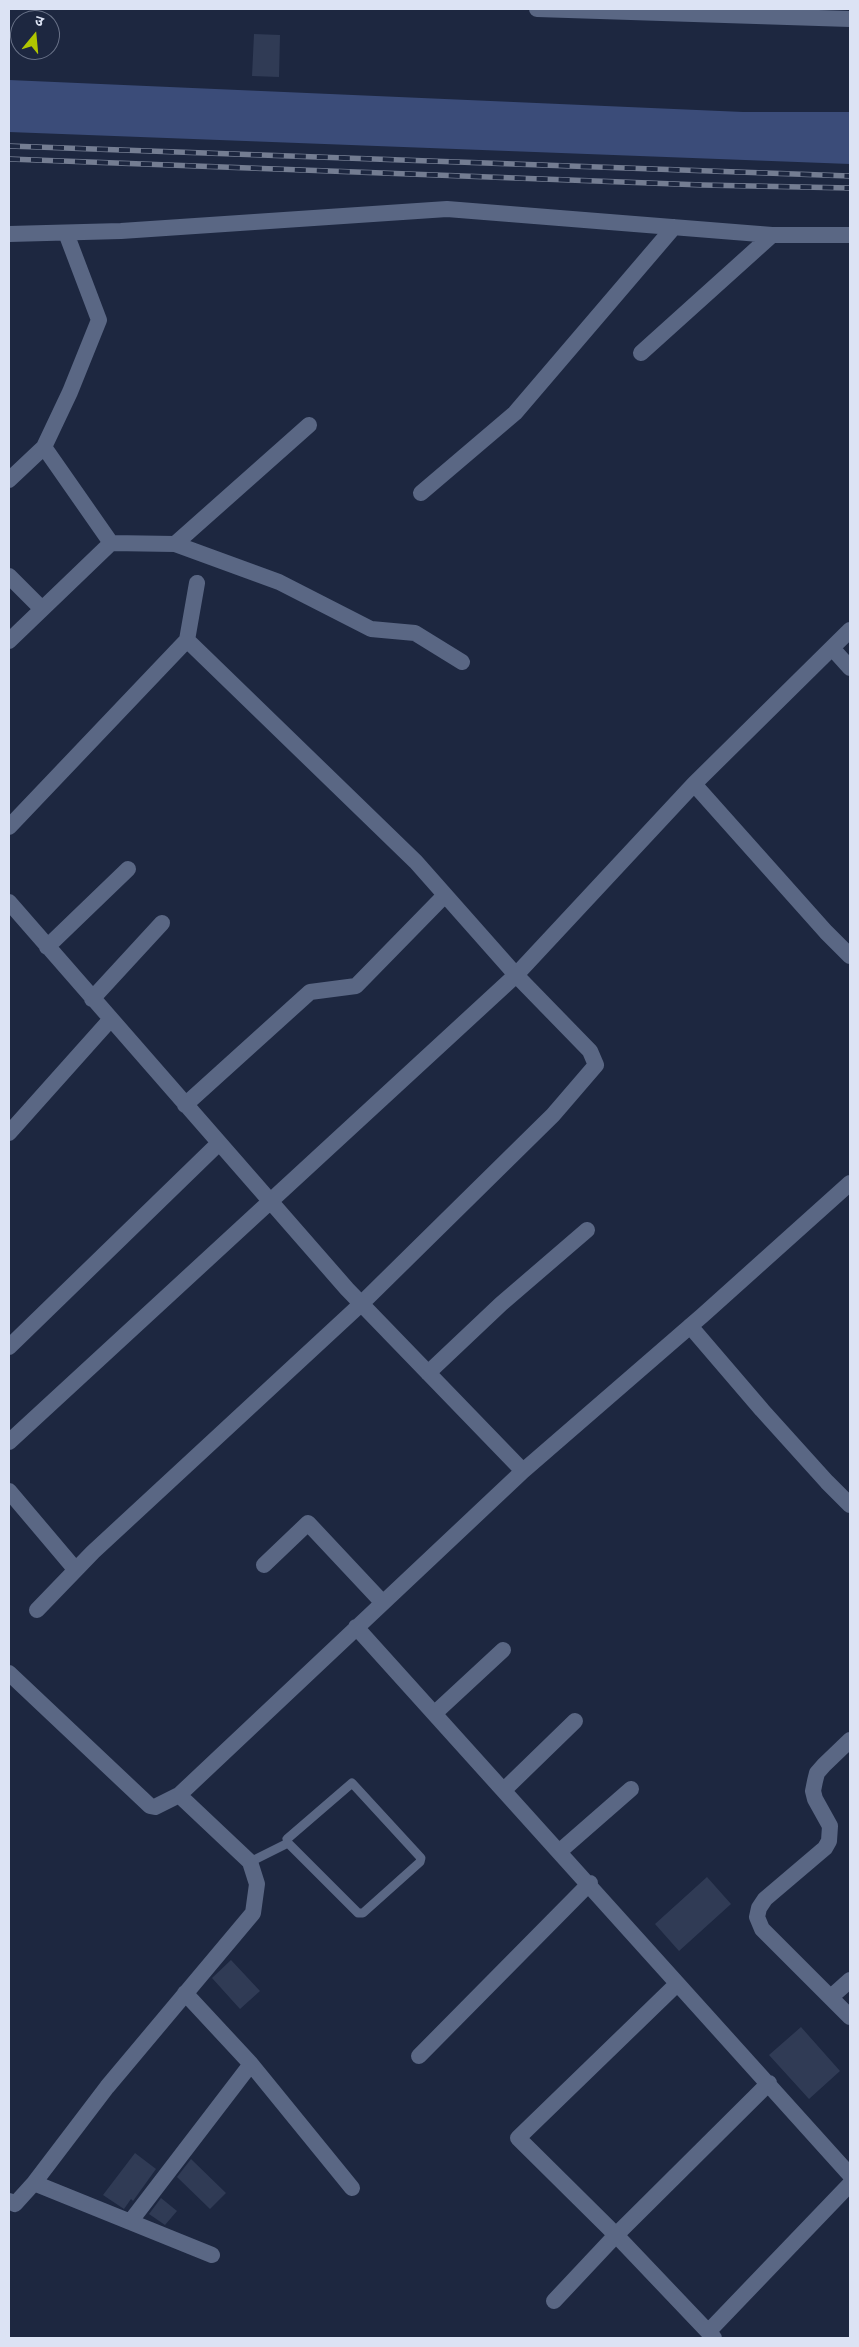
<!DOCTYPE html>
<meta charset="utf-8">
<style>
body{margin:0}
#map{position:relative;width:859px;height:2347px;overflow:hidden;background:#1d2740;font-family:"Times New Roman","Noto Sans Devanagari",serif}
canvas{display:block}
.frame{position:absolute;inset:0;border:10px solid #dce3f4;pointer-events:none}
.north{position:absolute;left:10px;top:10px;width:50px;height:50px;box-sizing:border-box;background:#1d2740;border:1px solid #697288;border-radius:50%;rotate:17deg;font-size:14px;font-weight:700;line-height:20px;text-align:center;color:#dce3f4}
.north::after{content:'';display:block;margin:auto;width:18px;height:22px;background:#b0c500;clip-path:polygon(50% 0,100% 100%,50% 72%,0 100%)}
</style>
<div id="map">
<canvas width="859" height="2347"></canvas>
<div class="frame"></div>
<div class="north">उ</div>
</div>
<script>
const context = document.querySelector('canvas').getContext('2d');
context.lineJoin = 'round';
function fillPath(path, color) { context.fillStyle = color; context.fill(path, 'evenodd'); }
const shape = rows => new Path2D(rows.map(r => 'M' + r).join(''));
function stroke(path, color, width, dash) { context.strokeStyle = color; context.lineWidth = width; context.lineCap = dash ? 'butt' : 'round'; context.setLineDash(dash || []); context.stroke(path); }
fillPath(shape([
 [9,80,743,112,850,112,850,164,9,132]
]), '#3b4c79');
fillPath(shape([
 [254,34,280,35,279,77,252,76],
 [707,1877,731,1904,679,1951,655,1924],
 [231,1960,260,1991,240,2009,212,1978],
 [801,2027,840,2071,809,2099,769,2055],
 [135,2153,156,2169,133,2201,131,2199,124,2209,103,2195],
 [191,2159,226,2193,210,2209,177,2177],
 [161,2198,177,2211,165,2225,149,2214]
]), '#303b55');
stroke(shape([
 [250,1862,288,1843,287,1839,352,1783,421,1858,420,1862,363,1913,358,1913,288,1843]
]), '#5a6784', 9);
stroke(shape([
 [537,9,850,19],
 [66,233,99,320,70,392,44,447,111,543],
 [9,234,121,231,447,209,772,235,850,235],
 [641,353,772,235],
 [9,480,44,447],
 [421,493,515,413,674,227],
 [175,544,309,425],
 [9,576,42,609],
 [850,630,694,784,826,932,850,956],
 [9,641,111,543,175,544,279,582,371,629,415,633,462,662],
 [832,648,850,668],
 [9,827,187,640,197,583],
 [9,902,347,1289,523,1471,179,1795,250,1862,257,1884,253,1913,107,2087,34,2183,15,2204,9,2201],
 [47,947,128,869],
 [92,999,162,923],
 [185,1105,310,992,356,986,445,895],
 [9,1133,110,1020],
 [690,1326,762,1410,827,1482,850,1505],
 [9,1347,218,1144],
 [428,1373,501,1304,587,1230],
 [9,1442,516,975,694,784],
 [523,1471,703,1315,850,1183],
 [9,1491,75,1569],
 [264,1565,308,1523,383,1603],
 [37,1610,93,1552,361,1304,553,1115,596,1065,590,1051,516,975,416,862,187,640],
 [356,1627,850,2175],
 [9,1673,150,1806,155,1807,179,1795],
 [435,1713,503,1650],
 [850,1740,824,1765,817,1773,815,1781,813,1791,815,1799,830,1826,829,1841,825,1848,765,1899,759,1908,757,1917,762,1929,850,2017],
 [505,1789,575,1721],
 [560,1851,631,1789],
 [677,1984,518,2138,616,2235,714,2338],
 [185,1993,251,2064,352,2188],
 [831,1997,850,1980],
 [419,2056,590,1883],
 [34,2183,212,2255],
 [130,2222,251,2064],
 [554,2301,616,2235,769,2083],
 [708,2332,850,2184]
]), '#5a6784', 16);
const rail = shape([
 [9,146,850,176],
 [9,159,702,185,850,188]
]);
stroke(rail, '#747d92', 5.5);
stroke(rail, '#1d2740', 4, [11]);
</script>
